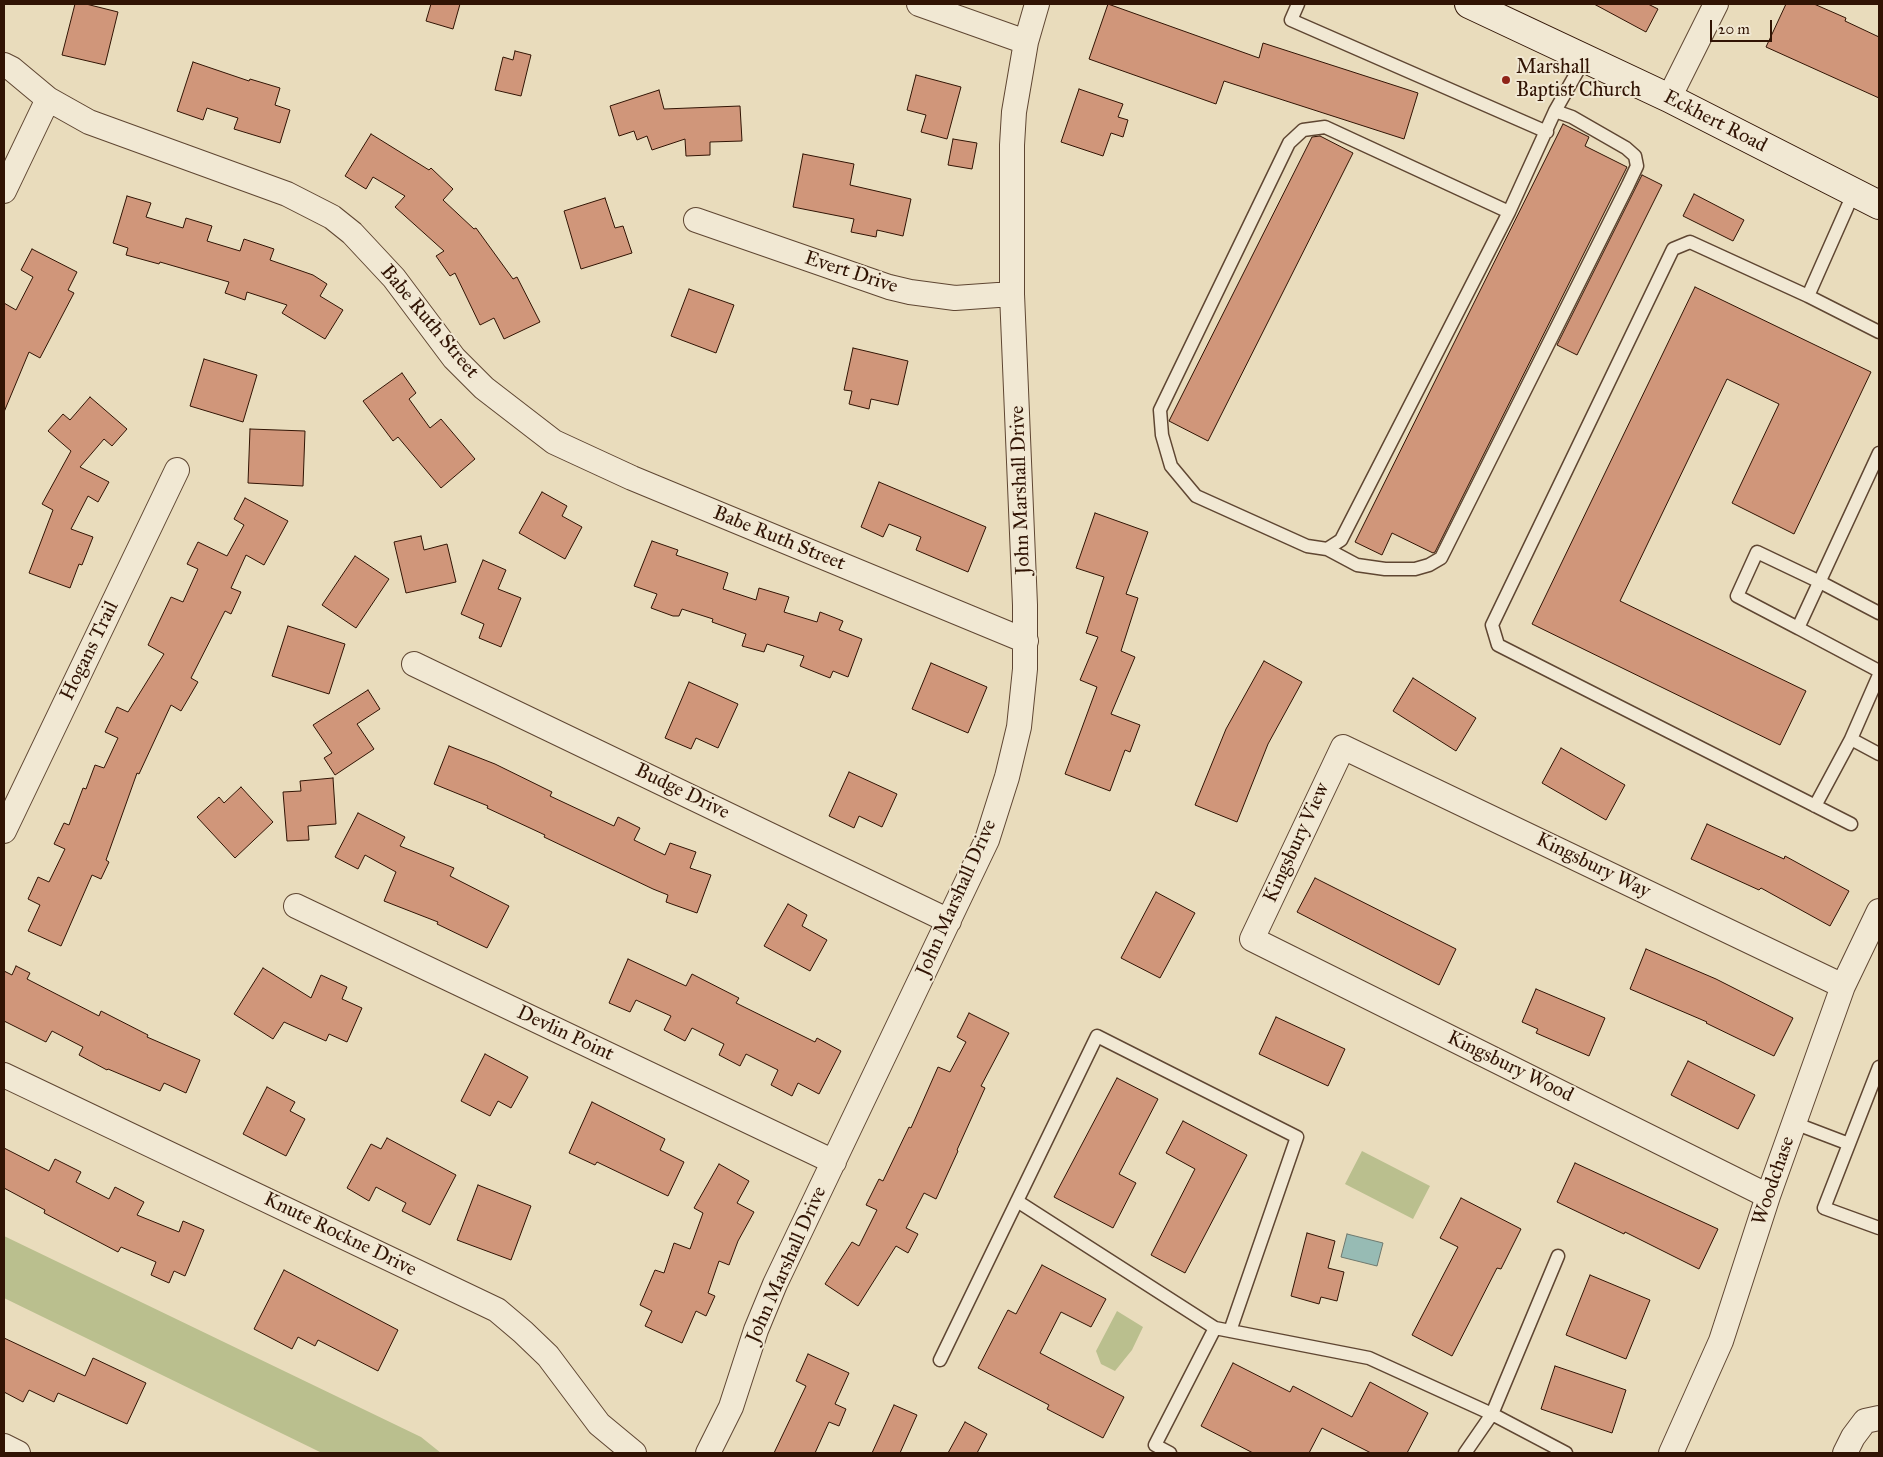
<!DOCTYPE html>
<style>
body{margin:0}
#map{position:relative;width:1883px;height:1457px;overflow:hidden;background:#e9dcbc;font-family:"IM FELL Great Primer",serif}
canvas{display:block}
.frame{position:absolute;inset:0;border:5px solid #311404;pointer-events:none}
.scale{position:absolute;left:1710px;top:20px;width:62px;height:22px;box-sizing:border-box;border:2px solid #311404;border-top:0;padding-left:6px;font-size:15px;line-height:18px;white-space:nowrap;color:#311404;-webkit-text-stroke:4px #f1e8d3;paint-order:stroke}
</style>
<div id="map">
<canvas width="1883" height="1457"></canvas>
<div class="frame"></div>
<div class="scale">20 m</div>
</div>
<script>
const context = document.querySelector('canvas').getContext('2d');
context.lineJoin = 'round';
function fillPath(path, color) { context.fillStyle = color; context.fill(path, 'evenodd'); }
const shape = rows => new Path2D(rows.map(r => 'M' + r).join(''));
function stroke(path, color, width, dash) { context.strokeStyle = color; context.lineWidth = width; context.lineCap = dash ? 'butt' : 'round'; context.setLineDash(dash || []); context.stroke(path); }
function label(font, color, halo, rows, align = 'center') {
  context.font = font + ' "IM FELL Great Primer",serif'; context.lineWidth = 4; context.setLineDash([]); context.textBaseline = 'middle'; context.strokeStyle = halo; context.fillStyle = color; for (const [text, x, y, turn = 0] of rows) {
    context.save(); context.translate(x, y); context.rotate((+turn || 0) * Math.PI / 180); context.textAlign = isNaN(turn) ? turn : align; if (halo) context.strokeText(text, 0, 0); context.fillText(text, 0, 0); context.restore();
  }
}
fillPath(shape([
 [1362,1151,1430,1186,1413,1219,1345,1184],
 [4,1236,421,1437,441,1453,322,1453,4,1298],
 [1117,1311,1143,1327,1132,1350,1115,1371,1101,1364,1096,1351]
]), '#babf8e');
const water = shape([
 [1347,1234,1383,1243,1377,1266,1341,1257,1347,1234]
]);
fillPath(water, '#97bbb4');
stroke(water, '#6e786e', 1);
const building = shape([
 [75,4,86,4,118,12,105,65,62,55,75,4],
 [431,4,460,4,453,29,426,21,431,4],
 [1108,4,1259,58,1263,43,1418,93,1404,139,1224,81,1216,104,1089,59,1108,4],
 [1594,4,1648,4,1658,9,1646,32,1594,4],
 [1786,4,1814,4,1846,18,1845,21,1879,37,1879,98,1766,47,1786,4],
 [515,51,531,55,521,96,495,90,503,57,513,60,515,51],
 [193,62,249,81,250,79,280,88,275,105,290,110,280,143,234,129,238,118,207,108,203,120,177,111,193,62],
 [916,75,961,87,947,139,921,132,926,115,907,110,916,75],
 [1079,89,1123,104,1118,117,1128,120,1123,137,1111,133,1103,156,1061,142,1079,89],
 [659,90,664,109,740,106,742,141,710,142,710,155,686,156,685,139,652,150,647,136,637,140,634,131,619,136,610,106,659,90],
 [1563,124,1589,137,1585,146,1627,167,1435,552,1433,553,1392,533,1382,555,1355,542,1563,124],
 [371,134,429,170,431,168,453,189,443,200,474,229,476,228,513,279,517,277,540,322,504,339,494,318,480,325,455,273,450,276,436,256,444,251,395,207,405,196,373,177,366,189,345,176,371,134],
 [1320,136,1353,153,1208,441,1169,421,1312,137,1320,136],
 [953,139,977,143,972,169,948,165,953,139],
 [803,154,854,164,850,185,911,199,903,236,877,230,876,237,851,232,854,219,793,207,803,154],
 [1642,175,1662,185,1577,355,1557,345,1642,175],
 [1694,194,1744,220,1733,241,1683,216,1694,194],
 [127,196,151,203,146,217,183,228,186,218,212,226,207,241,240,251,244,239,274,249,270,260,313,275,327,284,320,296,343,310,325,339,282,313,287,305,247,292,245,300,225,293,229,282,160,262,159,264,126,255,128,248,113,243,127,196],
 [605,198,615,228,623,226,632,253,581,269,564,211,605,198],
 [32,249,77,272,68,290,74,293,40,358,29,352,4,412,4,303,16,310,33,277,21,270,32,249],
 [1695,287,1871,372,1794,534,1732,503,1779,404,1727,379,1620,601,1806,691,1780,745,1532,624,1695,287],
 [689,289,734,305,716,353,671,336,689,289],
 [853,348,908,361,898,405,871,399,869,409,849,404,852,391,844,390,853,348],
 [204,359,257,375,243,422,190,406,204,359],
 [402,373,416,393,409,399,430,428,441,419,475,459,441,488,398,437,393,441,363,401,402,373],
 [90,397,127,429,112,446,104,439,80,467,109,482,98,502,88,496,71,529,93,537,82,565,79,564,70,588,29,573,53,510,42,504,71,451,48,431,63,414,70,420,90,397],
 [250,429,305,431,303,486,248,483,250,429],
 [879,482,986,527,968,572,916,550,921,537,889,524,883,537,861,527,879,482],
 [542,492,567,506,562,516,582,527,565,559,519,533,542,492],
 [245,498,288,521,264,565,246,555,231,588,241,592,231,614,225,611,191,678,198,682,181,711,171,705,139,774,137,773,106,860,109,862,101,879,92,875,61,946,28,931,40,905,28,899,38,877,49,882,65,849,54,844,64,823,69,825,83,788,86,789,95,765,104,768,118,738,105,732,117,707,128,712,164,654,148,645,171,597,183,602,198,569,187,564,198,542,227,556,244,525,234,519,245,498],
 [1095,513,1148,532,1126,594,1138,598,1121,651,1135,657,1111,714,1140,725,1130,752,1125,750,1110,791,1065,774,1097,687,1080,680,1098,637,1086,633,1104,577,1076,568,1095,513],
 [421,536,424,550,447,544,456,582,406,593,394,542,421,536],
 [652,541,678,550,676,555,728,573,723,589,756,600,759,588,789,597,784,612,817,622,820,612,843,621,839,630,862,639,848,677,833,671,830,678,800,666,804,656,767,644,764,652,742,646,746,634,712,622,713,619,682,609,679,616,673,616,651,608,657,594,634,586,652,541],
 [355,556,389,579,356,628,322,605,355,556],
 [483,560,506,570,498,589,521,598,501,647,479,638,484,624,461,614,483,560],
 [288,626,345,644,329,694,272,676,288,626],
 [1264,661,1302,682,1268,744,1237,822,1195,805,1226,729,1264,661],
 [931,663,987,687,968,733,912,709,931,663],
 [1413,678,1476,718,1456,751,1393,711,1413,678],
 [689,682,738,704,718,748,696,738,691,749,665,738,689,682],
 [368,690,380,709,357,724,374,749,335,775,324,758,332,753,313,725,368,690],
 [449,746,495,764,552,792,550,796,614,826,618,817,640,828,634,840,665,855,670,843,696,852,690,868,711,875,697,913,666,902,668,895,653,889,544,837,545,835,487,808,488,806,434,784,449,746],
 [1561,748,1625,785,1606,820,1542,783,1561,748],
 [849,772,897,794,882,827,859,816,854,828,829,816,849,772],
 [333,778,336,824,308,826,309,840,287,841,283,792,301,791,300,781,333,778],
 [241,787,273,822,235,858,197,817,219,797,224,803,241,787],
 [358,813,405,837,400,846,454,868,450,876,509,906,487,948,437,924,438,922,384,901,396,872,365,855,358,869,335,857,358,813],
 [1707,824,1784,859,1785,856,1849,891,1830,926,1761,888,1759,890,1691,859,1707,824],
 [1315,878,1456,949,1439,985,1297,912,1315,878],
 [1156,892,1195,913,1160,978,1121,958,1156,892],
 [788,904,807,915,802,926,827,940,810,971,764,946,788,904],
 [1646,949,1716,979,1793,1018,1774,1056,1706,1023,1707,1022,1630,989,1646,949],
 [628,959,686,986,692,974,739,998,736,1003,815,1042,817,1038,841,1051,819,1094,798,1083,792,1096,771,1085,778,1070,746,1054,740,1066,719,1055,724,1044,692,1028,685,1041,664,1030,671,1016,636,1000,630,1012,609,1003,628,959],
 [16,966,30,973,27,979,99,1016,101,1011,148,1035,147,1037,200,1060,186,1093,164,1083,160,1091,108,1069,107,1070,79,1055,83,1047,52,1031,46,1042,4,1021,4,971,12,975,16,966],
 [263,968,311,998,321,975,347,987,342,999,362,1008,347,1042,329,1034,326,1041,284,1022,273,1039,234,1014,263,968],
 [1536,989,1605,1018,1589,1056,1536,1033,1538,1029,1522,1022,1536,989],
 [969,1013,1009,1033,981,1086,985,1088,957,1150,958,1151,936,1199,924,1193,906,1228,918,1234,908,1253,896,1246,858,1306,825,1284,852,1242,859,1246,877,1210,866,1205,879,1179,883,1181,909,1127,911,1128,938,1067,950,1072,966,1042,957,1037,969,1013],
 [1276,1017,1345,1049,1328,1086,1259,1054,1276,1017],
 [485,1054,528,1077,511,1108,498,1101,490,1116,461,1101,485,1054],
 [1688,1061,1755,1095,1738,1129,1671,1095,1688,1061],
 [1117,1078,1158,1099,1119,1174,1136,1183,1113,1228,1054,1197,1117,1078],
 [267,1087,295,1102,290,1111,305,1119,286,1156,243,1134,267,1087],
 [592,1102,665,1139,660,1150,684,1162,668,1196,597,1162,595,1165,569,1153,592,1102],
 [1183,1121,1247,1155,1185,1273,1151,1255,1195,1169,1166,1153,1183,1121],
 [387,1138,456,1175,430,1225,402,1211,406,1203,376,1187,369,1201,347,1188,371,1144,381,1149,387,1138],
 [4,1148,49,1171,55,1159,81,1172,76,1182,109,1199,115,1187,144,1202,137,1215,179,1232,183,1221,204,1230,185,1276,174,1271,169,1283,151,1275,156,1262,121,1247,118,1252,44,1213,45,1210,4,1188,4,1148],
 [1575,1163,1718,1229,1699,1269,1625,1232,1624,1234,1557,1202,1575,1163],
 [719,1164,749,1181,737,1203,754,1212,738,1241,729,1265,719,1261,708,1293,715,1296,706,1316,696,1311,682,1343,645,1326,652,1311,640,1305,655,1270,664,1273,674,1243,690,1249,703,1213,694,1208,719,1164],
 [478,1185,531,1206,511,1260,457,1240,478,1185],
 [1461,1198,1521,1229,1501,1269,1497,1268,1452,1356,1412,1335,1458,1247,1440,1238,1461,1198],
 [1307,1233,1335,1241,1328,1268,1344,1272,1337,1301,1321,1297,1319,1304,1291,1296,1307,1233],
 [1042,1265,1106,1299,1091,1327,1061,1312,1040,1353,1124,1397,1103,1438,1047,1409,1049,1405,978,1368,1008,1310,1016,1314,1042,1265],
 [284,1270,398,1330,378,1371,318,1340,315,1346,298,1337,292,1349,254,1329,284,1270],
 [1590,1275,1650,1300,1626,1359,1566,1335,1590,1275],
 [4,1338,85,1376,93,1358,146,1383,127,1424,58,1393,54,1402,29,1390,23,1402,4,1392,4,1338],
 [808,1354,849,1373,835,1404,846,1409,839,1426,829,1422,815,1453,774,1453,806,1386,796,1381,808,1354],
 [1233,1363,1290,1392,1293,1386,1352,1417,1370,1382,1428,1413,1407,1453,1371,1453,1322,1428,1309,1453,1253,1453,1201,1426,1233,1363],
 [1555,1366,1626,1390,1612,1433,1541,1409,1555,1366],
 [894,1405,917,1415,900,1453,872,1453,894,1405],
 [965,1422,987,1434,977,1453,948,1453,965,1422]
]);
fillPath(building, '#d0967a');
stroke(building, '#311404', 1);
const lane = shape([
 [1298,4,1291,20,1547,132],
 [1509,212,1325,127,1303,130,1289,143,1160,410,1162,435,1171,466,1196,496,1307,546,1327,549,1341,540,1509,212,1555,111,1585,58],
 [1808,296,1879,332],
 [1879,453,1798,628,1879,671],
 [1327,549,1357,565,1385,569,1415,569,1429,565,1441,558,1628,185,1637,166,1635,156,1626,148,1572,117,1555,111],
 [1798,628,1737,596,1757,552,1820,582,1879,613],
 [1851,739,1879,675],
 [1815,806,1851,739,1879,754],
 [1851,824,1498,645,1492,625,1673,249,1690,242,1808,296,1854,192],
 [1879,1067,1824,1208,1879,1228],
 [1794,1123,1849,1144],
 [1017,1201,1215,1328,1369,1358,1492,1414,1566,1453],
 [940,1360,1097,1036,1297,1137,1230,1331],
 [1170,1453,1155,1445,1215,1328],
 [1465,1453,1492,1414,1558,1256]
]);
const street = shape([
 [919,4,1026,42],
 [4,65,12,69,48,99,89,122,287,194,332,217,352,233,394,278,454,358,484,388,554,442,632,478,1026,641],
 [1669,98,1716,4],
 [4,191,48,99],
 [696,220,889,287,910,292,955,298,1012,294],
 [414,664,949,921],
 [4,831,177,470],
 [296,906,834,1162],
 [4,1075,497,1310,523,1332,548,1356,599,1424,634,1453],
 [1768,1196,1252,939,1343,747,1843,986],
 [4,1446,18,1453],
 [708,1453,731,1407,756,1330,775,1284,987,840,1007,777,1019,727,1025,669,1025,605,1012,294,1012,145,1014,112,1026,42,1037,4],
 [1671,1453,1721,1341,1768,1196,1843,986,1879,911],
 [1845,1453,1853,1437,1865,1421,1879,1418]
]);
const secondary = shape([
 [1469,4,1669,98,1879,205]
]);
stroke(lane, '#5f4632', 15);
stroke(street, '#5f4632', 26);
stroke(secondary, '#311404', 30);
stroke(lane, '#f1e8d3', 12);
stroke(street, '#f1e8d3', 24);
stroke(secondary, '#f1e8d3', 28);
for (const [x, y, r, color] of [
 [1506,80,5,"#8f2418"]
]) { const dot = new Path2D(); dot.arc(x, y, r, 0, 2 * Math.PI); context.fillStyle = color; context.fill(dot); stroke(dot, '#f1e8d3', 2); }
label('20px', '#311404', '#f1e8d3', [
 ["Marshall",1516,68],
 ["Baptist Church",1516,91]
], 'left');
label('20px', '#311404', '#f1e8d3', [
 ["Eckhert Road",1715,122,27],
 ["Evert Drive",851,273,18],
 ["Babe Ruth Street",429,322,50],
 ["John Marshall Drive",1021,490,-92],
 ["Babe Ruth Street",779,539,22],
 ["Hogans Trail",90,651,-64],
 ["Budge Drive",682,792,26],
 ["Kingsbury View",1297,843,-65],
 ["Kingsbury Way",1593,866,26],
 ["John Marshall Drive",957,898,-66],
 ["Devlin Point",565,1034,25],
 ["Kingsbury Wood",1510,1067,26],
 ["Woodchase",1774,1181,-71],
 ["Knute Rockne Drive",340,1235,26],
 ["John Marshall Drive",787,1265,-66]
]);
</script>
